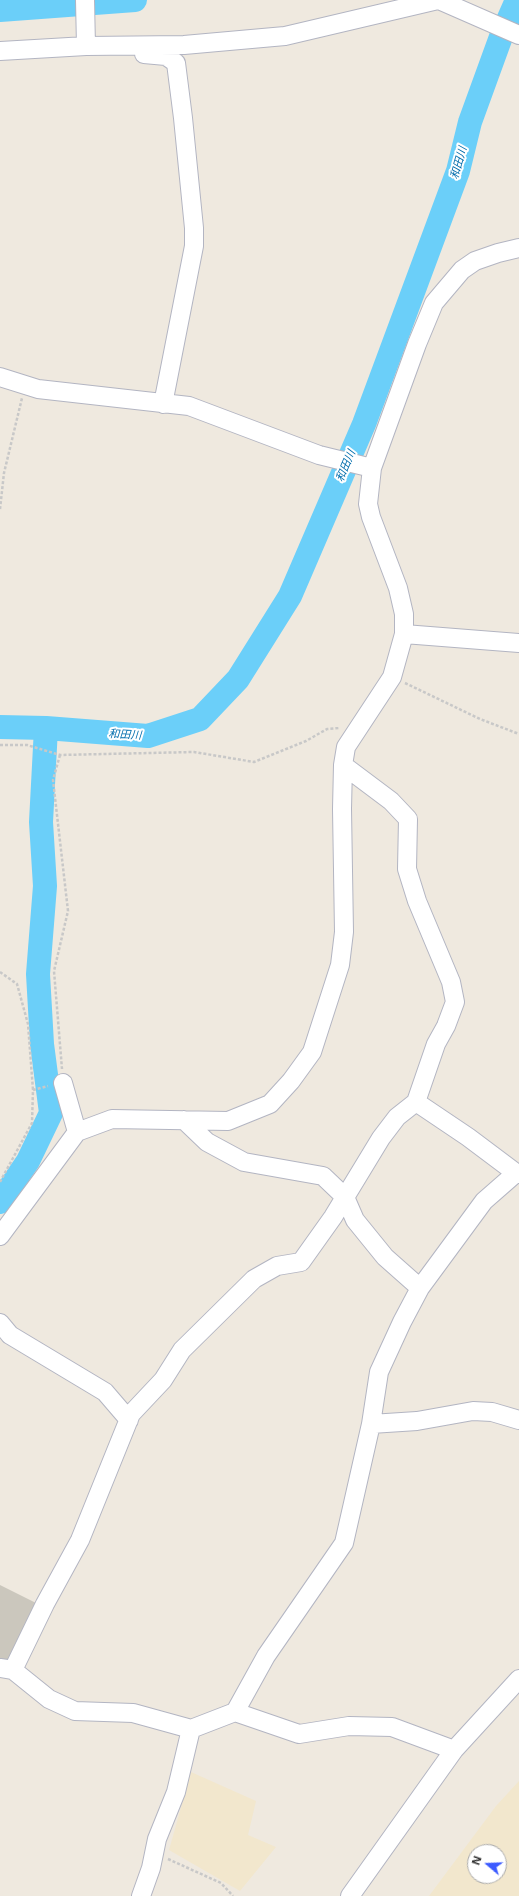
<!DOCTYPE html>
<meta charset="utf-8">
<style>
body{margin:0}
#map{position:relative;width:519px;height:1896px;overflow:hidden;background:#efe9df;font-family:"Open Sans",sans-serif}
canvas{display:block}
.north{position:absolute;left:467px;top:1844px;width:40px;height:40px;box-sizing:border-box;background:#fff;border:1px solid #ababab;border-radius:50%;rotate:289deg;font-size:11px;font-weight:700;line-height:16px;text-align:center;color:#2d2d2d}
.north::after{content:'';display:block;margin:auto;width:14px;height:18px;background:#3c5bff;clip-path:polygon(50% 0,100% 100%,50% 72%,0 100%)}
</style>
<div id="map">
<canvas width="519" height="1896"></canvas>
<div class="north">N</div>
</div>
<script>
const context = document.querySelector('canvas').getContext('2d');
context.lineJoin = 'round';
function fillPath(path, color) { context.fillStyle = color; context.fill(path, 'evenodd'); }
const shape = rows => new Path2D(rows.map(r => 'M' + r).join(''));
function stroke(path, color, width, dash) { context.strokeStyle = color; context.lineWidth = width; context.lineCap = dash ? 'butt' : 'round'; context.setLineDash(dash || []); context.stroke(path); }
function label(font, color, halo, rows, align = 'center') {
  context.font = font + ' "Open Sans","Noto Sans JP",sans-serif'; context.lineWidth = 4; context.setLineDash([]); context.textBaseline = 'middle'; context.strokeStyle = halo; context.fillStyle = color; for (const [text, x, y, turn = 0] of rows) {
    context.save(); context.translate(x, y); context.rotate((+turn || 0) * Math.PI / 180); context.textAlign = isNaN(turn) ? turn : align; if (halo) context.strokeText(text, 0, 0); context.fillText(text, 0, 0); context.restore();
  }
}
fillPath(shape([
 [191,1772,256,1801,248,1835,276,1847,240,1891,169,1850],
 [519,1781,519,1896,429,1896,496,1806],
 [475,1852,499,1852,499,1876,475,1876]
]), '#f2e7cd');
stroke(shape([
 [0,10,135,0],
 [0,727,46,728,148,736,200,719,238,679,290,596,364,424,458,171,470,122,502,34,517,0],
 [0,1202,28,1161,51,1113,42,1044,38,974,45,886,41,822,46,728]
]), '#6bcff9', 24);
fillPath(shape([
 [0,1585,44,1607,10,1666,0,1664]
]), '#cbc7bd');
const minor = shape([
 [85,0,86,46],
 [439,0,519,35],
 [0,51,86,46,184,45,285,36,438,0],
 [144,54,166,56,176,63,183,118,194,228,194,246,163,404],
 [0,377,38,389,189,406,319,455,372,468],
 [404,634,519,643],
 [63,1083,77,1132],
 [416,1102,468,1137,516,1173,519,1174],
 [184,1120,207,1142,244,1162,323,1176,345,1197,355,1220,385,1257,420,1288],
 [0,1236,77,1132,112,1119,228,1121,270,1104,291,1081,312,1052,340,965,344,932,342,809,343,765,346,747,392,677,404,634,404,614,398,588,371,517,368,504,372,468,417,344,434,303,462,270,475,261,498,253,519,248],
 [0,1323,10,1335,105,1392,129,1420],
 [371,1424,417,1421,473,1411,492,1412,519,1420],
 [0,1668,13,1670,49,1699,75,1711,133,1713,191,1729,235,1712,266,1656,344,1543,371,1424,379,1372,402,1322,420,1288,484,1201,516,1173],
 [13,1670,45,1604,80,1540,131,1414,163,1380,182,1350,254,1279,277,1266,301,1262,333,1217,381,1138,397,1117,416,1102,436,1044,446,1026,455,1002,451,982,417,901,407,869,408,819,391,801,343,765],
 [235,1712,299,1734,349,1726,392,1727,454,1750],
 [141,1896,151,1868,157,1839,176,1792,191,1729],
 [350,1896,454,1750,519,1679]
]);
stroke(minor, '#b3b5c2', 20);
stroke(shape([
 [0,509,4,473,22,398],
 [405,683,480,719,519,734],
 [0,745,27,745,60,755,194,752,254,762,306,741,327,729,340,728],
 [60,755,53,780,68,911,54,971,62,1069],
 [0,972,17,984,28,1024,33,1090],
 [0,1182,32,1123,33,1090,48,1086],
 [168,1859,221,1883,233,1896]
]), '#c8c8c8', 2.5, [3, 2]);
stroke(minor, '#fff', 18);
label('italic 11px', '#026dac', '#fff', [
 ["和田川",459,163,-74],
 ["和田川",346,466,-67],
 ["和田川",125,735,3]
]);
</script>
